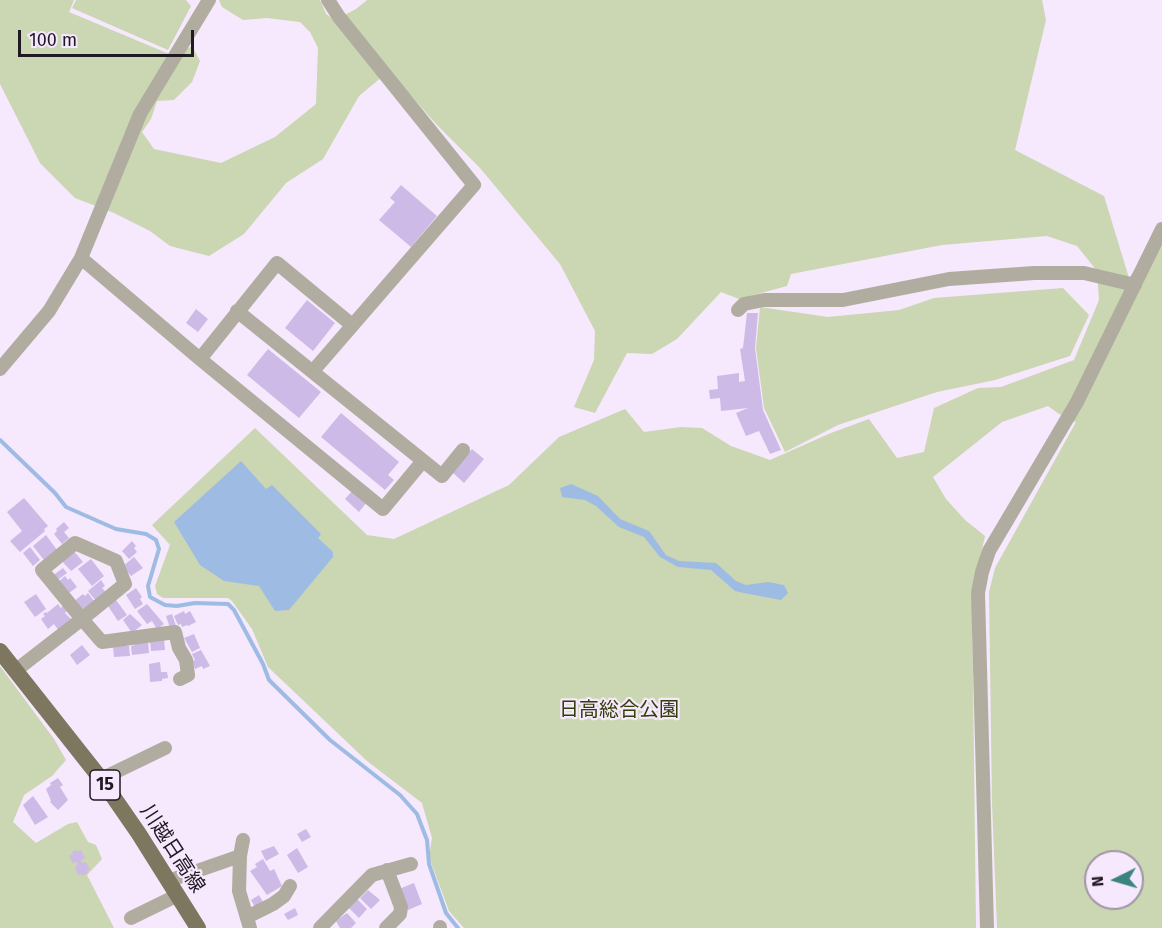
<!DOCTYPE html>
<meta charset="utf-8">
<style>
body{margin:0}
#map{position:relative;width:1162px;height:928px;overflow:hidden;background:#f6e8fd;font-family:"Fira Sans",sans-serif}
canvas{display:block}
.north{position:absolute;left:1084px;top:850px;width:60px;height:60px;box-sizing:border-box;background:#f6e8fd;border:2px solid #a095a5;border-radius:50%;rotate:265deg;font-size:16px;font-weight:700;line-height:24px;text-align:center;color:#1f1922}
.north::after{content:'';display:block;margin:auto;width:21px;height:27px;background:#3b837e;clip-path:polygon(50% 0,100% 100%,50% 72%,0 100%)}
.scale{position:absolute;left:18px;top:30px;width:176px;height:27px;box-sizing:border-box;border:3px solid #1f1922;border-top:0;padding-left:8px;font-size:18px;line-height:21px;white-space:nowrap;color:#1f1922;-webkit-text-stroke:4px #f6e8fd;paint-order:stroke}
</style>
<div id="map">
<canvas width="1162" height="928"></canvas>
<div class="north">N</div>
<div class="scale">100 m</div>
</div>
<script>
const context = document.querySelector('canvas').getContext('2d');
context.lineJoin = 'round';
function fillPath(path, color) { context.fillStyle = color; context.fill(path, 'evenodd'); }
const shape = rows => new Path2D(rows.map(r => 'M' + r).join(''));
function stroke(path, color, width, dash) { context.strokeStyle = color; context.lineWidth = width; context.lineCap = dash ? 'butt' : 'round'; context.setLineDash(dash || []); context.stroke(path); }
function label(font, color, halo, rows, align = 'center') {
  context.font = font + ' "Fira Sans","Noto Sans JP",sans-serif'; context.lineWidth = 4.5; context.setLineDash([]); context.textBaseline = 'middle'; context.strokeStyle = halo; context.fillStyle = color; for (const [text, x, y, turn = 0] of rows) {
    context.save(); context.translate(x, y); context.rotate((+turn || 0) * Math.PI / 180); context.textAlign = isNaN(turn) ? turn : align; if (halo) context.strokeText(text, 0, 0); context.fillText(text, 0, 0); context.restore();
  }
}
fillPath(shape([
 [0,0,74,0,69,12,174,56,192,46,200,61,192,82,174,100,157,101,151,119,142,132,154,149,221,163,275,137,316,104,318,48,310,32,300,22,267,18,243,20,222,7,219,0,320,0,326,14,335,20,356,9,367,0,1042,0,1046,20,1015,150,1104,196,1129,278,1162,233,1162,928,997,928,992,803,989,592,995,568,1076,422,1069,421,1048,406,1002,422,933,477,946,499,965,520,985,536,972,594,976,928,464,928,449,911,429,857,432,838,422,803,367,761,268,667,252,629,232,601,228,598,163,598,157,594,155,586,170,545,152,525,255,428,367,535,394,539,509,485,559,437,625,409,644,432,681,427,702,428,731,446,770,460,831,433,869,419,897,458,924,452,934,408,978,388,1001,387,1074,360,1099,300,1097,271,1077,246,1047,236,942,245,791,274,787,286,739,299,721,292,677,339,652,354,627,353,595,413,574,407,594,360,595,331,560,264,480,168,437,125,389,71,359,96,323,159,286,183,244,234,209,256,170,246,150,231,114,213,75,198,40,163,0,84],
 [1096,862,1132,862,1132,898,1096,898],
 [76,0,186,0,191,6,168,50,72,8],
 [1063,288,1089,315,1070,356,995,380,937,392,838,425,785,452,764,408,756,348,760,307,828,317,899,310,934,298],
 [0,666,54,739,66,760,52,776,24,795,13,822,36,843,68,824,77,822,88,842,96,845,102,859,87,875,114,928,0,928]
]), '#cbd6b2');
fillPath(shape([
 [241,461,266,489,272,485,321,534,318,538,333,552,333,557,289,610,275,611,259,586,224,581,200,565,174,522],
 [571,484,598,496,620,519,649,531,666,555,679,561,716,563,736,581,746,585,768,582,784,585,788,593,781,600,744,593,735,591,711,570,678,567,660,557,644,537,619,527,596,506,585,500,562,497,560,488]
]), '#9ebce3');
stroke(shape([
 [0,440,55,493,66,507,116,529,146,534,156,540,159,549,148,586,150,597,165,605,177,606,195,603,228,604,234,610,263,664,269,680,330,740,400,795,417,814,427,840,429,864,446,913,458,928]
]), '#9ebce3', 4);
fillPath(shape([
 [401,185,437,216,411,247,379,220,395,202,390,198],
 [307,300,335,323,313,351,285,328],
 [196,309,208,319,198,332,186,323],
 [747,313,758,313,755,348,763,410,781,450,770,454,759,431,746,436,736,413,748,408,721,411,720,398,710,399,709,390,718,389,717,376,739,373,739,382,745,381,740,349,743,348],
 [268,349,321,392,299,418,247,375],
 [341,413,399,462,388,475,394,480,385,490,321,437],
 [472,449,484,459,464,483,452,472],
 [353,490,367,502,359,512,345,499],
 [24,498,48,526,44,529,45,531,20,552,10,541,22,531,7,512],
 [64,522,69,528,64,532,69,538,62,544,54,534,57,531,56,529],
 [46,535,57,550,44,560,33,546],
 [132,541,136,546,134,548,137,552,129,559,122,551],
 [30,547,40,560,33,566,23,553],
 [72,549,83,562,71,571,60,559],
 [134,557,143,568,131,576,123,566],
 [91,559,104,576,92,586,78,569],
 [63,568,67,573,56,581,52,576],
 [65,576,68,580,70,578,77,587,69,593,58,582],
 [101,580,105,586,102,588,106,592,96,601,88,591],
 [136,588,142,597,140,599,143,604,135,609,126,595],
 [88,593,94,601,83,610,82,608,80,610,73,602,83,594,85,596],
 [36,594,46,609,35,617,24,602],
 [116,600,127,615,118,621,108,606],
 [58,604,61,608,63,606,67,611,65,613,72,620,59,631,54,624,48,629,41,619,45,616,43,614,46,612,47,613],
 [147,604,164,624,157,629,152,621,147,624,137,611],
 [184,611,185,614,190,611,196,622,188,626,187,625,182,627,181,624,178,625,174,616],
 [130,614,142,625,132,633,123,620],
 [172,614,176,626,170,628,166,616],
 [194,634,200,648,192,652,184,638],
 [164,639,165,650,151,651,150,640],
 [148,641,149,653,132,655,131,646,135,645,135,642],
 [126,644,126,646,129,646,130,656,114,657,113,646],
 [82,645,90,655,77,665,70,655],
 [201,650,210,666,203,669,202,666,195,669,192,661,195,660,192,654],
 [160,662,161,672,167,672,168,678,162,679,162,681,150,682,149,664],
 [58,778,63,785,60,787,68,800,58,810,50,802,51,801,46,789,51,785,50,783],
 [33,796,48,817,35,825,23,805],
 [306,829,311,837,302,842,297,834],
 [274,846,279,854,266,861,261,851],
 [297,848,308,867,298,873,287,855],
 [76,850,77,852,81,850,85,858,81,860,82,863,86,862,90,870,87,871,88,873,82,876,81,874,78,875,75,867,78,865,77,862,73,863,69,856,73,854,72,852],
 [263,859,270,871,274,869,282,886,267,895,250,871,257,867,255,864],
 [414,883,422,904,408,910,399,889],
 [368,890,380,900,371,909,360,898],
 [259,895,263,902,255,907,251,900],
 [357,899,367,909,359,918,349,908],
 [295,908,298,915,288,920,284,914],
 [347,913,356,923,351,928,340,928,336,921]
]), '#cebae6');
stroke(shape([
 [81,258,200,359,383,509,422,462],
 [738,310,744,304,764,300,843,300,949,279,1034,273,1084,273,1135,285],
 [237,311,442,476,463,450],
 [200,359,277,263,352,325],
 [0,369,49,311,81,258,140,114,209,0],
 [313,371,474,185,339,17,328,0],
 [15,671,82,619,125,584,116,561,75,543,42,570,82,619,102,642,175,632,179,648,186,660,188,675,180,679],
 [101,779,165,748],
 [243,840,240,856,239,891,250,928],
 [168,881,240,856],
 [247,917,273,904,284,896,290,886],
 [131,918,178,895],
 [440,927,440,928],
 [320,928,372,875,411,864],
 [386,928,400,914,401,907,387,870],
 [987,928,979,630,978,593,982,572,989,551,1077,402,1162,229]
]), '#b0ada0', 14);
stroke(shape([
 [0,651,101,779,139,834,198,928]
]), '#7d7760', 16);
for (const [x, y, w] of [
 [105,785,30]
]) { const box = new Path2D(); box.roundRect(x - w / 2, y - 15, w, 30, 4.5); context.fillStyle = '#f6e8fd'; context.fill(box); stroke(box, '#1f1922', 1.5); }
label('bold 18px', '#1f1922', null, [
 ["15",105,785]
]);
label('20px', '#323e07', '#f6e8fd', [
 ["日高総合公園",619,710]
]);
label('20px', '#1f1922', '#f6e8fd', [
 ["川越日高線",172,849,57]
]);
</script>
